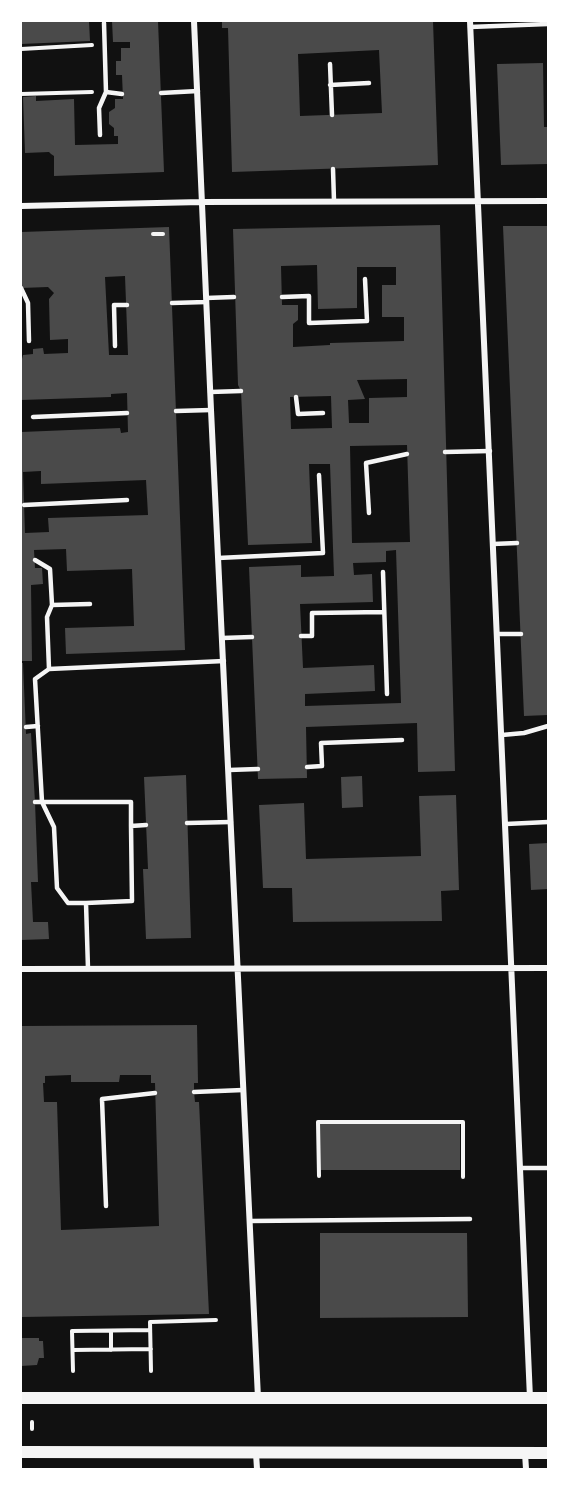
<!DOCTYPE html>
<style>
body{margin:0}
#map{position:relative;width:569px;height:1490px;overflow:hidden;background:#111;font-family:"PT Sans",sans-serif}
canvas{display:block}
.frame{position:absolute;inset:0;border:22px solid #fff;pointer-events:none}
</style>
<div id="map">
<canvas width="569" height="1490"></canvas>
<div class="frame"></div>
</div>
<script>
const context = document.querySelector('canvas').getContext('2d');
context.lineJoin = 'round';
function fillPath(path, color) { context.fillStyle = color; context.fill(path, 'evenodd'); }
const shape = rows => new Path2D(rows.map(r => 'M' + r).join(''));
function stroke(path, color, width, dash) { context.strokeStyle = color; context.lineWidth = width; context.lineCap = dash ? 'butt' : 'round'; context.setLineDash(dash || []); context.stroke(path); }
fillPath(shape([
 [21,21,89,21,90,41,21,44],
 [112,21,158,21,164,172,54,176,54,156,51,154,49,152,25,153,23,97,36,96,36,101,74,99,75,145,118,144,118,136,114,136,114,128,109,124,109,112,115,108,115,99,123,99,122,75,116,75,116,61,121,61,121,48,130,48,130,42,113,42],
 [222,21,433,21,438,165,232,172,228,28,222,28],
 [379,50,382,113,300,116,298,54],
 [543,63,544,127,548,127,548,164,501,165,497,64],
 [440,225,455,771,418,772,417,723,306,727,307,778,258,779,249,567,301,565,301,577,334,576,330,464,309,464,312,543,248,545,241,391,238,385,233,229],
 [317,265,318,309,357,308,357,267,396,267,396,285,382,285,382,317,404,317,404,341,330,343,330,345,293,347,293,324,298,320,298,305,282,305,281,266],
 [407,379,407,397,369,398,369,423,349,423,348,400,365,399,357,380],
 [331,396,332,428,291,429,290,397],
 [407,445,410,542,352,543,350,446],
 [396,550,401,703,305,706,305,694,375,691,374,665,303,668,300,604,373,602,372,574,354,575,353,563,386,562,386,551],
 [503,226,548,226,548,715,524,716],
 [169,227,185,650,66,654,65,628,134,626,132,569,67,571,66,549,34,550,35,568,42,568,43,584,31,585,32,661,21,661,21,432,120,428,121,433,128,432,127,393,111,394,111,397,21,400,21,363,23,355,33,354,33,349,43,348,44,354,68,353,68,339,50,340,49,299,54,293,48,287,21,288,21,232],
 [125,276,128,355,109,355,105,277],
 [41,471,41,484,146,480,148,515,48,518,49,532,25,533,23,472],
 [21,663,23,663,26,734,31,733,35,802,38,882,31,882,33,922,48,922,49,939,21,940],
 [186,775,191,938,146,939,143,869,148,869,144,777],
 [362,776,363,807,342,808,341,777],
 [456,795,459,890,441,891,442,921,293,922,292,888,263,888,259,805,304,803,306,859,421,856,419,796],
 [548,843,548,889,531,890,529,844],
 [197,1025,198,1083,194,1083,194,1092,195,1102,199,1102,209,1314,21,1317,21,1026],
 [71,1075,71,1082,119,1082,120,1075,151,1075,151,1083,155,1083,159,1226,61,1230,57,1102,44,1102,43,1083,45,1083,45,1076],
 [319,1124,460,1124,460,1170,319,1170],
 [320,1233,467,1233,468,1317,320,1318],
 [21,1338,39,1338,39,1341,43,1341,44,1358,39,1358,37,1365,21,1366]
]), '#4a4a4a');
stroke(shape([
 [21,49,92,45],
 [21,94,92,92],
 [153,234,163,234],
 [319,1176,318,1122,463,1122,463,1177],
 [111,1331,111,1350],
 [73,1350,151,1349],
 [73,1371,72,1331,150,1330],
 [151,1371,150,1322,216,1320],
 [32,1422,32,1429]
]), '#f5f5f5', 4);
stroke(shape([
 [104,23,106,92,122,94],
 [470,27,548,24],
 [330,64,332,115],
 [330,85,369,83],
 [161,93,198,91],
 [100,135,99,108,106,92],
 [333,169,334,201],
 [21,288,28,303,29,341],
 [282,297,309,296,309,323,367,321,365,279],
 [206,298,234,297],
 [172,303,206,302],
 [115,346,114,305,127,305],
 [210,392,241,391],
 [296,397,298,414,323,413],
 [176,411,211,410],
 [33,417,127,413],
 [445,452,490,451],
 [24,505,127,500],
 [369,513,366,463,407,454],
 [493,544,517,543],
 [218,558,323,553,319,475],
 [35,560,50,569,52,605,90,604],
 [383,572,387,694],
 [497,634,521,634],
 [301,636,312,636,312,613,384,612],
 [222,638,252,637],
 [49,669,47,617,52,605],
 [26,727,38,726],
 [502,735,524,733,548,726],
 [307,767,322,766,321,743,402,740],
 [229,770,258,769],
 [35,802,131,802,131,826,146,825],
 [187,823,231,822],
 [506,824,548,822],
 [86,903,68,903,57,888,54,827,42,802,35,679,49,669,224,661],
 [88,969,86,903,132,901,131,826],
 [194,1092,243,1090],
 [520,1168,548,1168],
 [106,1206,102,1099,155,1093],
 [250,1221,470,1219]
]), '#f5f5f5', 4.5);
stroke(shape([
 [194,21,211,410,258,1398],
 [470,21,530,1398],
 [21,206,202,202,548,201],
 [21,969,548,968],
 [256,1453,257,1469],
 [525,1453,526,1469]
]), '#f5f5f5', 6);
stroke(shape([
 [21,1398,548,1398],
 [21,1452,548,1453]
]), '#f5f5f5', 12);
</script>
